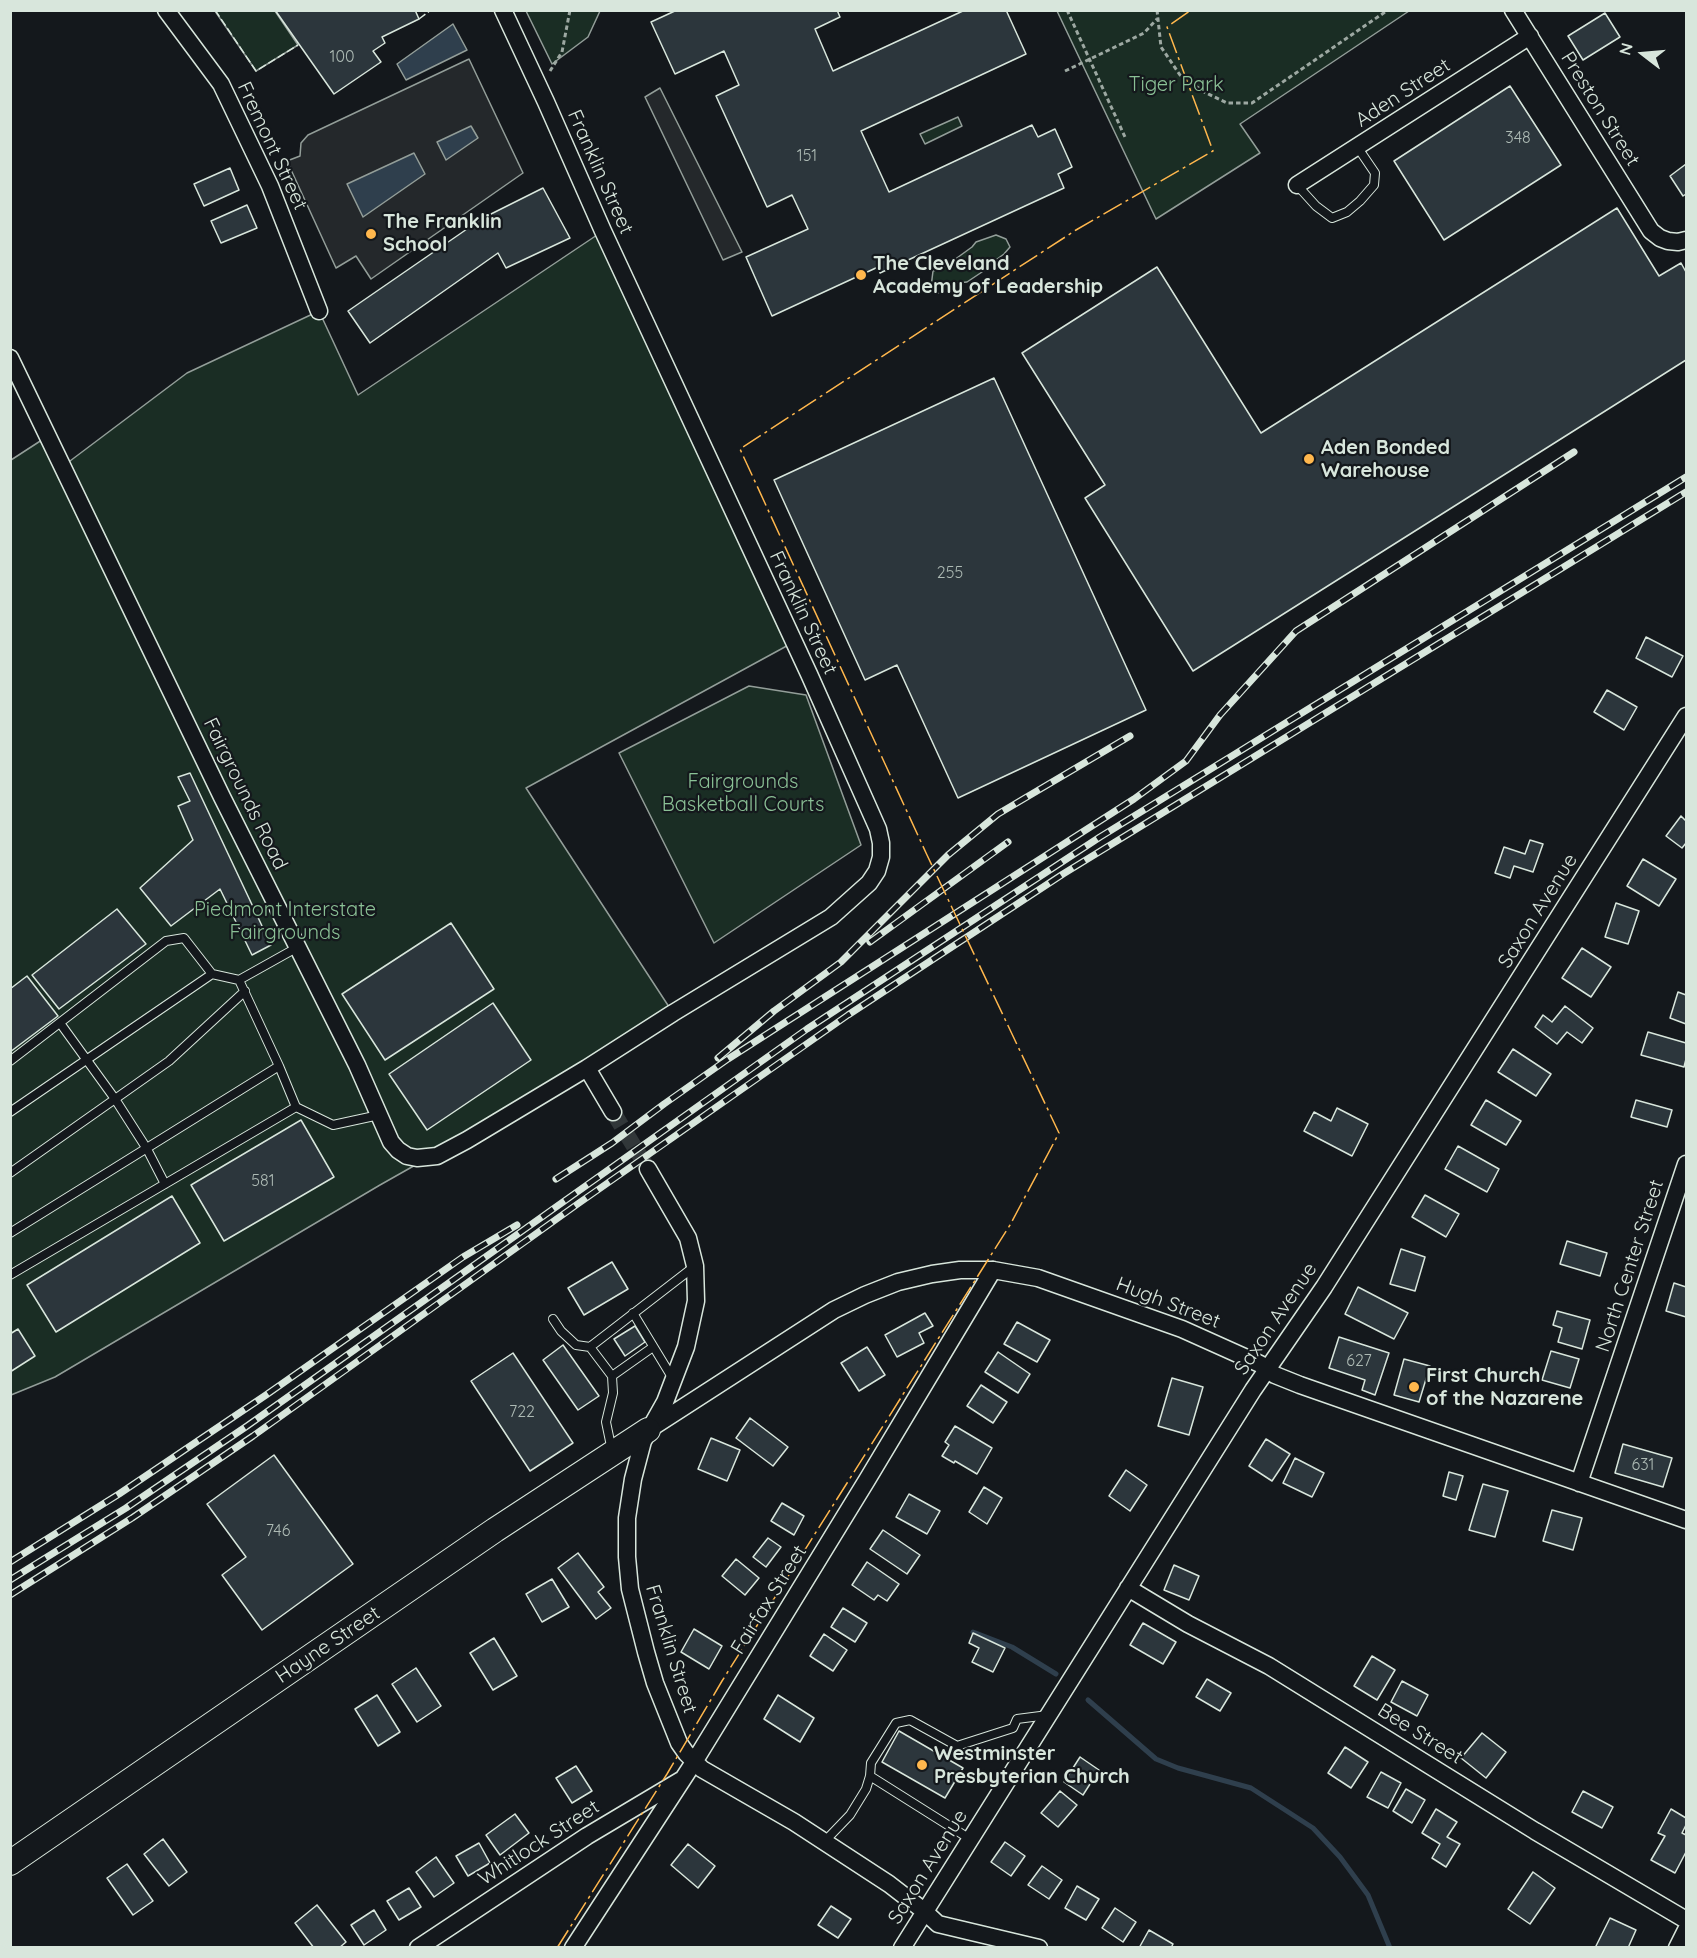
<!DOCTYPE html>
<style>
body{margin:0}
#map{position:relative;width:1697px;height:1958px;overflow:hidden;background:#14181c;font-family:Quicksand,sans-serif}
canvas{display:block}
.frame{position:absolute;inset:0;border:12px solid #d8e6dc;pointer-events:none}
.north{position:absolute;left:1613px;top:24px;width:60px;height:60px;-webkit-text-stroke:4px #14181c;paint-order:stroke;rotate:286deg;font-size:16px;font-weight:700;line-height:24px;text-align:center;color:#d8e6dc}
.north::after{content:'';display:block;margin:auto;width:21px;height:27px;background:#d8e6dc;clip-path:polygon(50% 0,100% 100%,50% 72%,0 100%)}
</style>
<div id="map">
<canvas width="1697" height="1958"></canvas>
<div class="frame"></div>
<div class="north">N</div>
</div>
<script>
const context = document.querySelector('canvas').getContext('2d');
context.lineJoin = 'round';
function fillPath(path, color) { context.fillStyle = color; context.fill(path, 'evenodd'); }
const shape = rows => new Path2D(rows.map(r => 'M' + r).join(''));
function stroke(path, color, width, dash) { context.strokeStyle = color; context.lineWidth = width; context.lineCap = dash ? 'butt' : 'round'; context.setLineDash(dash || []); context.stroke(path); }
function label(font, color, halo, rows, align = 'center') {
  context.font = font + ' Quicksand,sans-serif'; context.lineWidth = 4.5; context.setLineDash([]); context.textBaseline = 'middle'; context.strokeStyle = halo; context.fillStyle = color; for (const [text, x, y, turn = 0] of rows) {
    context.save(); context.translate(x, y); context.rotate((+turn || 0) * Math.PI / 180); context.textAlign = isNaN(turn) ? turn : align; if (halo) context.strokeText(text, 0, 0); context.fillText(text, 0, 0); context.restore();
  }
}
const green = shape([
 [215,11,275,11,298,45,256,71,215,11],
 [526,11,600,11,588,37,552,64,526,11],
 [1057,11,1409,11,1240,124,1260,153,1156,219,1057,11],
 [958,117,962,126,925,144,920,134,958,117],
 [603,231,794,642,526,788,673,1013,587,1068,380,1185,55,1377,11,1395,11,460,48,436,62,467,187,373,319,311,358,395,603,231],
 [996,235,1006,239,1010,247,1004,254,993,262,985,270,967,282,957,283,938,293,931,287,933,271,943,268,972,247,976,242,996,235],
 [749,686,806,695,861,845,714,943,619,753,749,686]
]);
fillPath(green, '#1a2d24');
stroke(green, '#939e99', 1.5);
const parking = shape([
 [469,59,523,173,371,279,356,256,336,268,287,161,300,156,301,143,308,135,469,59],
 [660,88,742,252,723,260,645,97,660,88]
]);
fillPath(parking, '#24282b');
stroke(parking, '#939e99', 1.5);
const water = shape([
 [453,24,467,50,406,80,397,64,453,24],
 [471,126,478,138,446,160,437,142,471,126],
 [414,153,425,174,363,217,347,184,414,153]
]);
fillPath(water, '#2f3f4d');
stroke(water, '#939e99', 1.5);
stroke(shape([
 [973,1632,1012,1647,1056,1674],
 [1088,1700,1156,1759,1178,1768,1251,1788,1313,1828,1340,1857,1368,1895,1390,1948]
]), '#2f3f4d', 5);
const building = shape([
 [275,10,415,10,419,19,382,37,385,43,373,51,381,62,334,94,275,10],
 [677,10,837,10,840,17,815,29,833,71,965,10,1006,10,1026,54,861,131,889,192,1032,125,1038,137,1055,129,1072,167,1058,174,1064,188,880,273,878,267,772,316,746,257,808,229,792,195,767,207,716,96,739,85,724,51,675,74,651,22,677,10],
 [1605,13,1620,37,1583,60,1568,36,1605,13],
 [1510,86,1561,165,1444,240,1394,161,1510,86],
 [1686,164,1686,194,1683,196,1670,176,1686,164],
 [230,168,239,190,204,206,194,184,230,168],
 [543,188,570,238,506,268,498,253,370,343,348,311,483,218,543,188],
 [247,205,257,228,221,243,211,221,247,205],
 [1617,208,1659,276,1681,263,1686,272,1686,360,1193,671,1085,498,1105,485,1022,353,1157,267,1261,433,1617,208],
 [994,378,1146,710,958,798,897,665,865,680,774,480,994,378],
 [1646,637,1683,656,1672,677,1636,658,1646,637],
 [1607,690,1637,707,1624,730,1594,712,1607,690],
 [190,773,271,945,252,955,220,889,171,926,140,888,193,840,178,806,190,801,178,777,190,773],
 [1681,816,1686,821,1686,843,1682,848,1666,836,1681,816],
 [1530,840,1543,844,1533,872,1514,866,1510,878,1495,873,1504,847,1525,854,1530,840],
 [1643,859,1676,879,1659,906,1627,886,1643,859],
 [1616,903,1639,911,1628,944,1605,937,1616,903],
 [117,909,146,944,59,1009,32,975,117,909],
 [451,923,494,989,385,1060,342,994,451,923],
 [1582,948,1611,967,1591,997,1562,978,1582,948],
 [27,976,58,1016,10,1052,10,989,27,976],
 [1678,992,1686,995,1686,1024,1670,1018,1678,992],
 [493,1003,531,1060,427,1130,389,1074,493,1003],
 [1565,1006,1593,1028,1582,1043,1567,1032,1557,1044,1535,1027,1543,1015,1552,1022,1565,1006],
 [1648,1032,1686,1043,1686,1059,1684,1067,1641,1055,1648,1032],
 [1513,1049,1551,1074,1536,1096,1498,1072,1513,1049],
 [1486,1100,1521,1121,1506,1145,1471,1125,1486,1100],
 [1636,1100,1672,1110,1667,1127,1631,1117,1636,1100],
 [1337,1108,1368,1124,1352,1156,1304,1131,1314,1112,1331,1121,1337,1108],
 [301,1120,334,1177,224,1241,191,1185,301,1120],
 [1458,1146,1499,1169,1487,1192,1445,1169,1458,1146],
 [1425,1195,1459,1214,1446,1237,1412,1217,1425,1195],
 [172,1196,200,1243,56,1332,27,1285,172,1196],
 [1567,1241,1607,1253,1600,1276,1560,1264,1567,1241],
 [1401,1249,1425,1257,1415,1291,1390,1284,1401,1249],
 [612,1262,628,1289,584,1315,568,1288,612,1262],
 [1674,1283,1686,1287,1686,1317,1666,1311,1674,1283],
 [1358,1287,1408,1313,1394,1339,1345,1314,1358,1287],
 [1557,1311,1590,1320,1582,1349,1558,1342,1562,1328,1553,1325,1557,1311],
 [925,1313,933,1326,919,1333,924,1343,897,1357,885,1335,925,1313],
 [1017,1322,1050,1340,1037,1362,1004,1344,1017,1322],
 [635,1326,645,1342,625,1356,614,1339,635,1326],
 [18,1329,35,1356,10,1372,10,1334,18,1329],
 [1339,1337,1389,1353,1375,1395,1362,1390,1365,1380,1329,1368,1339,1337],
 [563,1345,599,1396,578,1410,543,1360,563,1345],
 [867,1347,885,1375,859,1391,841,1363,867,1347],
 [1551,1351,1579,1359,1570,1388,1542,1380,1551,1351],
 [998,1352,1030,1374,1018,1393,985,1372,998,1352],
 [513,1353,573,1443,530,1471,471,1381,513,1353],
 [1404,1359,1430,1366,1419,1402,1394,1395,1404,1359],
 [1172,1378,1203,1387,1189,1435,1158,1426,1172,1378],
 [981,1385,1007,1402,993,1423,967,1406,981,1385],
 [750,1418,788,1447,773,1466,736,1438,750,1418],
 [955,1426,992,1448,977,1474,955,1461,954,1463,942,1456,949,1445,945,1442,955,1426],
 [711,1438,740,1450,727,1481,698,1469,711,1438],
 [1266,1439,1290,1454,1272,1481,1249,1466,1266,1439],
 [1623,1444,1672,1458,1663,1487,1615,1473,1623,1444],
 [274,1455,353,1564,262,1630,222,1575,246,1557,207,1504,274,1455],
 [1295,1458,1324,1473,1312,1497,1283,1483,1295,1458],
 [1126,1470,1147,1485,1130,1511,1109,1496,1126,1470],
 [1449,1472,1463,1476,1456,1500,1443,1496,1449,1472],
 [1483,1484,1508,1491,1495,1537,1469,1530,1483,1484],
 [984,1487,1002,1498,987,1524,969,1512,984,1487],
 [909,1494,940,1511,927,1534,896,1517,909,1494],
 [782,1503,804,1516,794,1535,771,1521,782,1503],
 [1552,1510,1582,1518,1573,1550,1543,1541,1552,1510],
 [883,1530,920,1555,907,1574,870,1549,883,1530],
 [768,1538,781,1547,766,1567,753,1557,768,1538],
 [578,1553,604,1587,598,1592,611,1608,596,1619,558,1568,578,1553],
 [736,1559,759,1578,745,1595,722,1576,736,1559],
 [867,1562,899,1584,887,1601,878,1595,874,1600,852,1585,867,1562],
 [1174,1565,1199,1576,1189,1600,1164,1590,1174,1565],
 [552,1579,569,1607,542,1622,526,1594,552,1579],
 [843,1608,867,1623,855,1642,831,1627,843,1608],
 [1143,1623,1176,1642,1163,1664,1130,1645,1143,1623],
 [694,1629,722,1646,709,1669,681,1652,694,1629],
 [973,1633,1005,1648,993,1672,972,1662,979,1648,969,1643,973,1633],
 [824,1634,847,1650,833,1671,810,1656,824,1634],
 [494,1638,517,1676,493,1690,470,1653,494,1638],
 [1372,1656,1395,1670,1377,1700,1354,1686,1372,1656],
 [416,1668,441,1706,417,1722,392,1684,416,1668],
 [1207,1679,1231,1693,1220,1711,1196,1697,1207,1679],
 [1402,1681,1428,1695,1417,1716,1391,1702,1402,1681],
 [377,1695,400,1732,378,1746,355,1709,377,1695],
 [778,1695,814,1718,800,1742,764,1719,778,1695],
 [899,1731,963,1768,945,1798,882,1762,899,1731],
 [1482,1733,1506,1752,1486,1778,1461,1758,1482,1733],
 [1345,1747,1368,1762,1351,1788,1328,1773,1345,1747],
 [1080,1757,1099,1770,1083,1795,1064,1782,1080,1757],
 [576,1766,592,1791,572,1803,556,1778,576,1766],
 [1381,1772,1401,1783,1388,1808,1367,1797,1381,1772],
 [1406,1789,1425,1800,1412,1823,1393,1811,1406,1789],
 [1060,1791,1077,1805,1058,1827,1041,1813,1060,1791],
 [1583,1791,1613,1807,1602,1828,1572,1812,1583,1791],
 [1436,1809,1457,1822,1447,1837,1460,1844,1446,1867,1432,1858,1440,1844,1422,1833,1436,1809],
 [1671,1809,1686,1818,1686,1825,1682,1833,1686,1835,1686,1852,1675,1873,1651,1860,1665,1836,1658,1833,1671,1809],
 [515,1814,529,1833,500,1855,486,1835,515,1814],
 [163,1839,187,1872,169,1886,144,1854,163,1839],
 [1005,1842,1025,1856,1011,1876,991,1862,1005,1842],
 [479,1843,490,1863,468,1876,456,1856,479,1843],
 [688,1844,715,1866,698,1888,671,1865,688,1844],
 [436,1857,454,1883,434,1897,416,1872,436,1857],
 [127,1864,153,1901,133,1915,107,1878,127,1864],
 [1042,1866,1062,1880,1049,1899,1028,1885,1042,1866],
 [1533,1872,1555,1888,1530,1924,1508,1909,1533,1872],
 [1077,1886,1099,1899,1086,1920,1065,1908,1077,1886],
 [409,1888,421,1907,399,1920,387,1901,409,1888],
 [317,1905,346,1942,339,1948,314,1948,295,1923,317,1905],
 [831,1906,851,1919,838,1938,818,1925,831,1906],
 [1115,1908,1136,1922,1123,1942,1102,1928,1115,1908],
 [374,1910,386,1930,364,1945,351,1925,374,1910],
 [1610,1918,1636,1930,1628,1948,1595,1948,1610,1918],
 [1149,1930,1173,1944,1171,1948,1139,1948,1149,1930]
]);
fillPath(building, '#2c363c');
stroke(building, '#d8e6dc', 1.5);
stroke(shape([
 [613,1112,648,1169]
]), '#313739', 16, [16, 8]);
const lane = shape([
 [1297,185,1316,206,1332,218,1347,212,1360,201,1374,185,1375,173,1358,148],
 [60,1023,115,1099,147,1149,165,1184],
 [10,1061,166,941,184,938,212,974,239,980,298,947],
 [296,1107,333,1125,379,1115],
 [10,1112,212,974],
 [10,1173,169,1061,245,991],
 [10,1233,279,1066,239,980],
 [10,1275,296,1107,279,1066],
 [633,1313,673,1379],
 [553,1319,561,1331,576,1345,590,1347],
 [612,1376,653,1347],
 [612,1451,606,1422,613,1393,612,1376,590,1347,695,1266],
 [870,1776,970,1839],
 [824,1842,850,1815,866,1789,870,1776,871,1763,896,1723,910,1720,957,1746,1013,1728,1017,1719,1048,1715]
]);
const street = shape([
 [166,10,221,84,270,186,319,311],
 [503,10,546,102,603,231,809,674,878,829,881,843,881,857,877,871,869,883,831,917,673,1013,587,1068,613,1112],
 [1513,10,1651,231,1660,238,1668,241,1678,242,1686,240],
 [1297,185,1530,36],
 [10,358,222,797,357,1065,391,1142,398,1150,407,1156,417,1158,437,1156,467,1140,587,1068],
 [648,1169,688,1238,695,1266,696,1301,686,1347,665,1402,643,1441,633,1479,627,1518,627,1557,630,1589,646,1652,655,1683,679,1743,686,1753,702,1769,794,1822,889,1884,924,1911,938,1924,1039,1948],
 [648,1430,834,1310,865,1295,898,1282,932,1274,960,1270,993,1270,1038,1278,1182,1329,1260,1364,1275,1375,1300,1385,1686,1520],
 [1579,1483,1686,1164],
 [1128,1588,1188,1624,1269,1666,1535,1831,1686,1920],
 [418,1948,587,1836,681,1780],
 [573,1948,694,1762,867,1480,993,1270],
 [902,1948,1253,1390,1324,1287,1686,716],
 [1677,1948,1686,1930]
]);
const secondary = shape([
 [10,1863,495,1530,648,1430]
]);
stroke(lane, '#d8e6dc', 10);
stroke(street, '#d8e6dc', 19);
stroke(secondary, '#d8e6dc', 26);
stroke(shape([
 [1067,10,1125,137],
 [1157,10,1161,47,1180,75,1204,92,1227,103,1252,103,1388,10],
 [550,71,562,52,570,10],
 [1065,71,1144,33,1157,19]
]), '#9da8a2', 3, [4.5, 3]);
stroke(lane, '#14181c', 8);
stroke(street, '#14181c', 16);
stroke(secondary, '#14181c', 24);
const rail = shape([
 [870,942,1008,842],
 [718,1058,774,1011,841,962,948,855,998,814,1130,736],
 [556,1179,612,1143,664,1104,728,1059,1134,799,1186,761,1220,715,1296,631,1574,452],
 [10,1562,119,1494,266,1395,463,1257,517,1225],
 [10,1580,126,1508,247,1426,807,1029,1100,837,1686,477],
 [10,1595,132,1518,253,1436,579,1203,848,1015,1063,874,1686,492]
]);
stroke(rail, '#d8e6dc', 7);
stroke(rail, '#14181c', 4.5, [14]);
stroke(shape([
 [215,10,256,71,298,45],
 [419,19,431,10]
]), '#d8e6dc', 1.5, [8, 3]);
stroke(shape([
 [557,1948,667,1774,722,1681,1010,1225,1059,1133,927,855,740,449,1076,230,1213,151,1167,27,1191,10]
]), '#ffb74d', 1.5, [21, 4.5, 3, 4.5]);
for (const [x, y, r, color] of [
 [371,234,6,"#ffb74d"],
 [861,275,6,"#ffb74d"],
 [1309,459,6,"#ffb74d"],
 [1414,1387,6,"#ffb74d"],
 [922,1765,6,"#ffb74d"]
]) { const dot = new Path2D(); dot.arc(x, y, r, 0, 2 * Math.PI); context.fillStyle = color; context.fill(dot); stroke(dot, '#14181c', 2); }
label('16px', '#adbab4', null, [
 ["100",342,57],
 ["348",1518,138],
 ["151",807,156],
 ["255",950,573],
 ["581",263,1181],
 ["627",1359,1361],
 ["722",522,1412],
 ["631",1643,1465],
 ["746",278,1531]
]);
label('20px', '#8ac095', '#14181c', [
 ["Tiger Park",1176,85],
 ["Fairgrounds",743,782],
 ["Basketball Courts",743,805],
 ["Piedmont Interstate",285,910],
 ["Fairgrounds",285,933]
]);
label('20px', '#d8e6dc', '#14181c', [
 ["Aden Street",1403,93,-33],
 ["Preston Street",1600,109,58],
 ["Fremont Street",272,146,65],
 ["Franklin Street",600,172,66],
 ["Franklin Street",803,613,65],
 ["Fairgrounds Road",245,794,64],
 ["Saxon Avenue",1538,911,-58],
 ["North Center Street",1630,1266,-72],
 ["Hugh Street",1168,1303,21],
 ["Saxon Avenue",1276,1319,-56],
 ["Fairfax Street",769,1600,-58],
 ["Hayne Street",328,1645,-34],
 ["Franklin Street",671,1649,73],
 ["Bee Street",1420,1734,32],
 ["Whitlock Street",539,1843,-33],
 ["Saxon Avenue",928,1867,-58]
]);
label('bold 20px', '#d8e6dc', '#14181c', [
 ["The Franklin",383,222],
 ["School",383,245],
 ["The Cleveland",873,264],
 ["Academy of Leadership",873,287],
 ["Aden Bonded",1321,448],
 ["Warehouse",1321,471],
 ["First Church",1426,1376],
 ["of the Nazarene",1426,1399],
 ["Westminster",934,1754],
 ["Presbyterian Church",934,1777]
], 'left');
</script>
